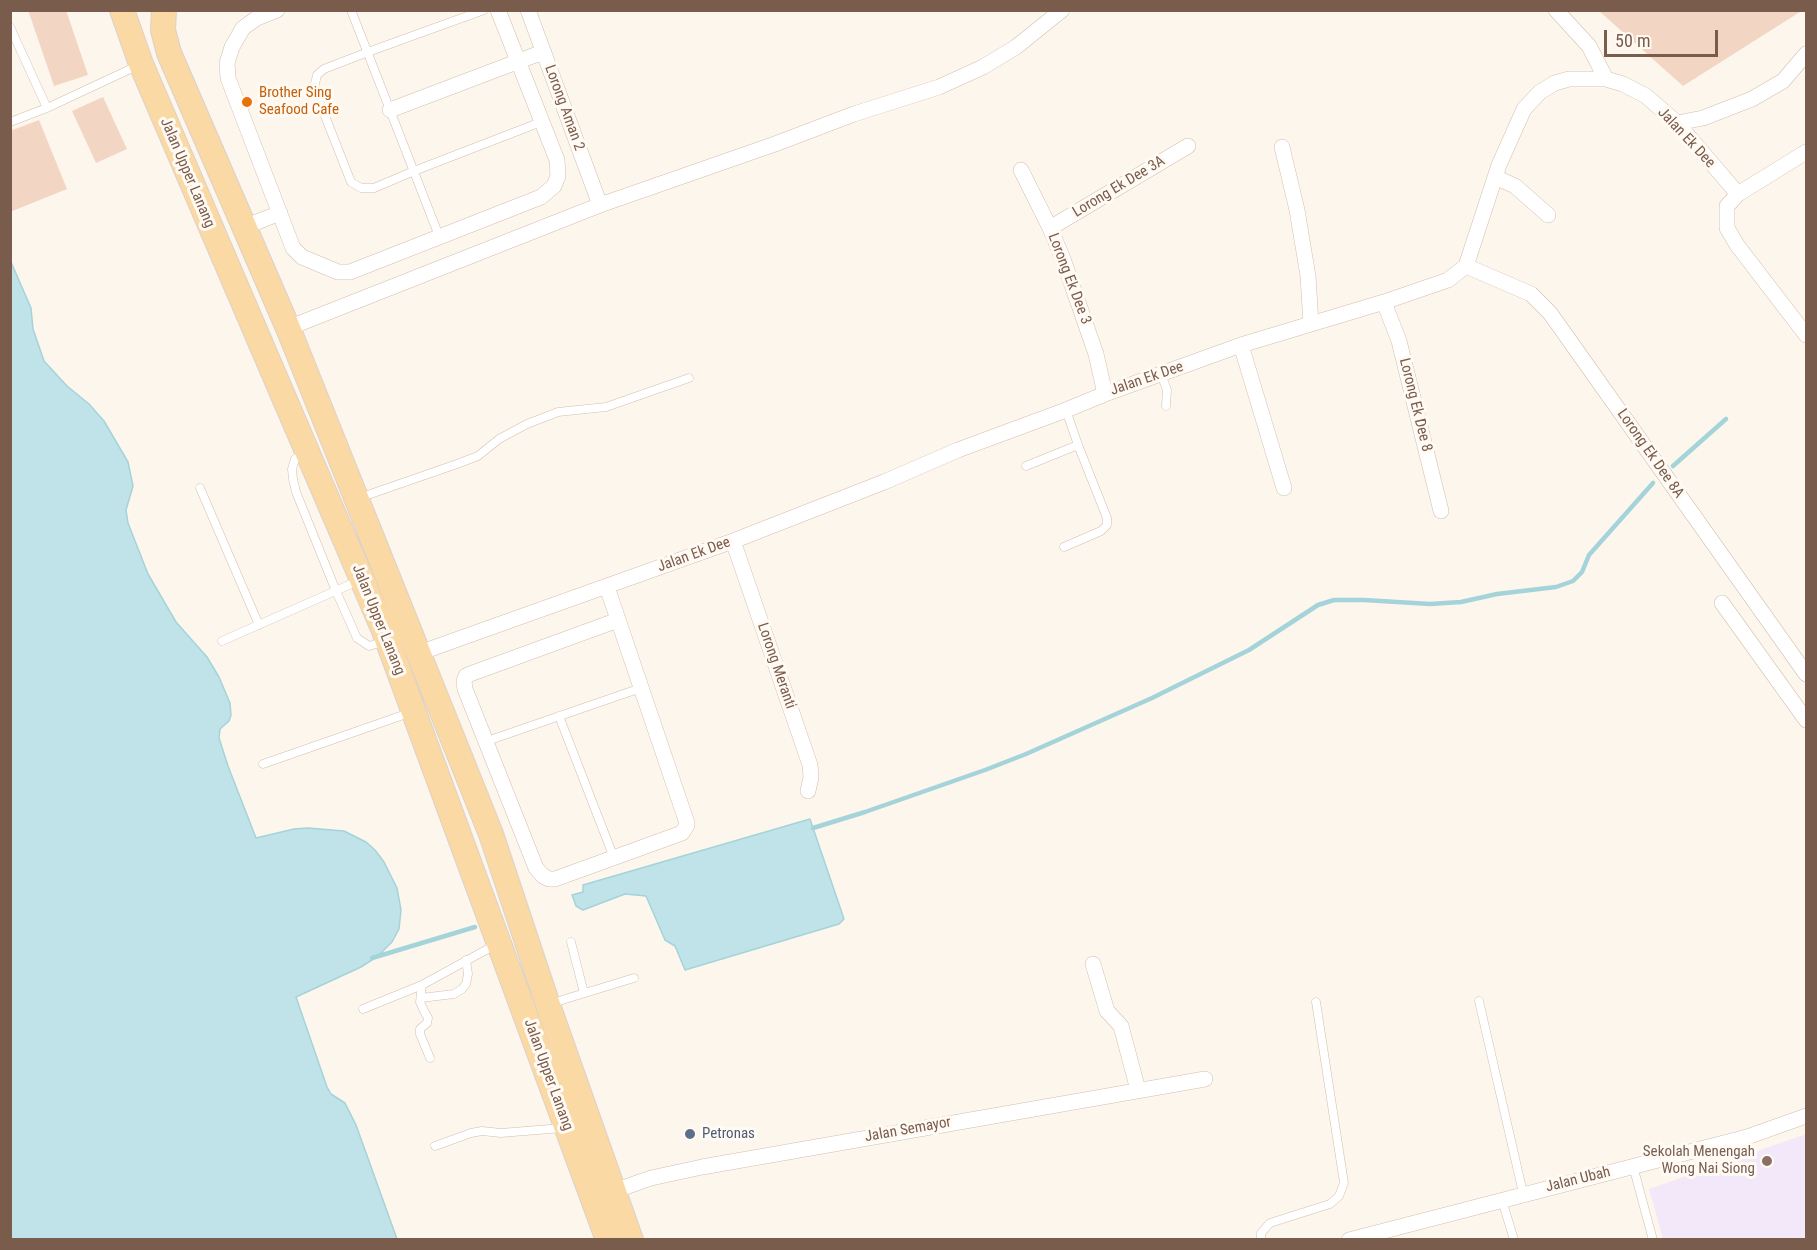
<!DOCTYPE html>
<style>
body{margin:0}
#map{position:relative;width:1817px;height:1250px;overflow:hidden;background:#fdf6ec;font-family:"Roboto Condensed",sans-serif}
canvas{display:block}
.frame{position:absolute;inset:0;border:12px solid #7a5c4d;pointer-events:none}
.scale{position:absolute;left:1604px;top:30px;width:114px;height:27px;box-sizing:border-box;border:3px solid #7a5c4d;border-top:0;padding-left:8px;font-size:18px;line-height:21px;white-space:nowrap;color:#7a5c4d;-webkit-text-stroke:4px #fffaf3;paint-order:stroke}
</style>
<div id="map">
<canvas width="1817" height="1250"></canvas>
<div class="frame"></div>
<div class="scale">50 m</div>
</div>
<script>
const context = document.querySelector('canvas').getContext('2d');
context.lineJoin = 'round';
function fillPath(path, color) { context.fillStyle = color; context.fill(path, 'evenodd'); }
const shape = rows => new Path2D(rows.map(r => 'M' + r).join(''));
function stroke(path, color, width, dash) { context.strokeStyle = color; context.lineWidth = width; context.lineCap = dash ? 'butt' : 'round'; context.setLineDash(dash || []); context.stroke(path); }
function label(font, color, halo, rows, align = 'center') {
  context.font = font + ' "Roboto Condensed",sans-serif'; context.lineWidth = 6; context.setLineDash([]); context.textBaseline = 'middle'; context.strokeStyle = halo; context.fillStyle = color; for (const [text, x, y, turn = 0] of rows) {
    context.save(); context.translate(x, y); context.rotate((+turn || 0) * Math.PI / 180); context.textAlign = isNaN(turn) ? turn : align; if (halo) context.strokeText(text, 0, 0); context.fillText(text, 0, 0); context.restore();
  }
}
fillPath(shape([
 [1806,1134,1806,1239,1663,1239,1649,1189]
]), '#f3e8fa');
const water = shape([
 [11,262,31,308,33,329,44,361,67,386,89,404,104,421,128,462,133,486,126,510,128,523,148,574,176,622,207,657,219,677,230,703,231,715,229,721,220,729,219,738,228,766,256,838,294,829,308,828,344,831,366,842,375,850,384,862,397,888,401,910,399,929,392,942,378,956,361,967,296,997,327,1087,331,1094,345,1103,356,1125,397,1239,11,1239,11,262],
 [810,819,844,919,839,924,685,970,675,946,665,940,646,896,625,894,583,910,576,906,572,895,583,892,583,885,810,819]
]);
fillPath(water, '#bfe3e8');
stroke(water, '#a5d3da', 1.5);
stroke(shape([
 [1673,466,1726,419],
 [813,828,865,812,985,770,1026,754,1152,698,1249,650,1318,605,1334,600,1364,600,1430,604,1461,602,1497,594,1556,587,1573,581,1582,572,1589,555,1653,483],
 [372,958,475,927]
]), '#a5d3da', 4.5);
fillPath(shape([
 [28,10,66,10,88,75,54,86],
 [1598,10,1803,10,1683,86],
 [103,97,127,149,96,163,72,111],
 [39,120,67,189,10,212,10,131]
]), '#f3d5c3');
const service = shape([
 [351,10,439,236],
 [484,10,368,52,324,69,317,75,314,88,351,182,361,188,374,188,414,171,541,122],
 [10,27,47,108,139,65],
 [10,122,47,108],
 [1161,374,1167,390,1166,406],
 [303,454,295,459,292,469,293,479,296,492,336,591,357,638,369,646,386,641],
 [1026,466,1078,445],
 [200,488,259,625],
 [359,498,457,464,478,456,499,439,527,424,558,412,606,407,689,378],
 [1064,547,1101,531,1107,525,1107,518,1078,445,1066,410],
 [222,641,358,581],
 [559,716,614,858],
 [487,741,641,688],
 [263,764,409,713],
 [571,942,584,993],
 [422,985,420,1002,423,1009,428,1018,427,1023,420,1029,420,1034,430,1058],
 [421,998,454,994,462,989,466,984,468,974,466,960],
 [1479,1001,1523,1193],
 [549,1004,634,978],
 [363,1009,422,985,495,945],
 [435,1146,471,1133,482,1131,501,1133,562,1128],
 [1633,1166,1653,1240],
 [1502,1200,1514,1240],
 [1261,1240,1261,1233,1270,1223,1330,1204,1339,1196,1344,1183,1316,1002]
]);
const minor = shape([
 [277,10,257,18,243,28,232,47,227,63,228,78,293,248,302,257,338,272,350,272,541,197,554,186,558,176,557,160,498,10],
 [528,10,600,205],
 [1556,10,1589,46,1606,79],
 [390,110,543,52],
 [1677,123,1703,118,1752,99,1783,81,1806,54],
 [1282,147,1297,210,1308,276,1311,324],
 [1806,152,1738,194,1727,206,1727,228,1737,245,1806,335],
 [1021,170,1050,228,1063,259,1096,354,1105,394],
 [1495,177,1515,186,1548,215],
 [244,227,280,213],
 [1050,228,1188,146],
 [1466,266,1531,294,1550,313,1806,674],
 [1384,302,1399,341,1441,511],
 [288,328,600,205,775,144,854,114,939,87,983,67,1016,47,1062,10],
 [1241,345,1284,488],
 [733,541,810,765,811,777,808,791],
 [607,587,687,823,687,825,682,833,555,879,549,879,543,876,536,868,465,689,464,681,466,676,470,674,618,620],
 [1722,603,1806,720],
 [419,653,733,541,884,482,958,450,1066,410,1105,394,1241,345,1384,302,1448,280,1466,266,1499,165,1524,109,1540,92,1555,83,1569,79,1606,79,1623,84,1646,96,1677,123,1738,194],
 [1093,964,1107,1011,1121,1026,1138,1090],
 [614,1191,651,1178,702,1167,1205,1079],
 [1349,1240,1747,1137,1806,1116]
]);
const primary = shape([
 [122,10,141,64,384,631,608,1240],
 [164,10,163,30,169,53,288,328,491,834,548,1005,631,1240]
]);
stroke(service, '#d1beb0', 9);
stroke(minor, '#d1beb0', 16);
stroke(primary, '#dad1cd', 26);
stroke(service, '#fff', 8);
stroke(minor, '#fff', 15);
stroke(primary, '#fbd9a5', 24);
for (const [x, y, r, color] of [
 [247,102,6,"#e8710a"],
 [690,1134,6,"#5c6f8a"],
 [1767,1161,6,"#8d6e63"]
]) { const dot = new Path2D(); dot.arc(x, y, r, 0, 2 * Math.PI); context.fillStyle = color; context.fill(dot); stroke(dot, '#fffaf3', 2); }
label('15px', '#c56008', '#fffaf3', [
 ["Brother Sing",259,93],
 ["Seafood Cafe",259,110]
], 'left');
label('15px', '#7a5c4d', '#fffaf3', [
 ["Lorong Aman 2",564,108,70],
 ["Jalan Ek Dee",1686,138,47],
 ["Jalan Upper Lanang",187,173,67],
 ["Lorong Ek Dee 3A",1119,187,-31],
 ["Lorong Ek Dee 3",1069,279,69],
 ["Jalan Ek Dee",1147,379,-19],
 ["Lorong Ek Dee 8",1415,405,76],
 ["Lorong Ek Dee 8A",1650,454,55],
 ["Jalan Ek Dee",694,555,-20],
 ["Jalan Upper Lanang",378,620,68],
 ["Lorong Meranti",776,666,71],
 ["Jalan Upper Lanang",548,1075,70],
 ["Jalan Semayor",908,1130,-10],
 ["Jalan Ubah",1578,1180,-14]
]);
label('15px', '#4e5e75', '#fffaf3', [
 ["Petronas",702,1134]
], 'left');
label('15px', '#785e54', '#fffaf3', [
 ["Sekolah Menengah",1755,1152],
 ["Wong Nai Siong",1755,1169]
], 'right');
</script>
